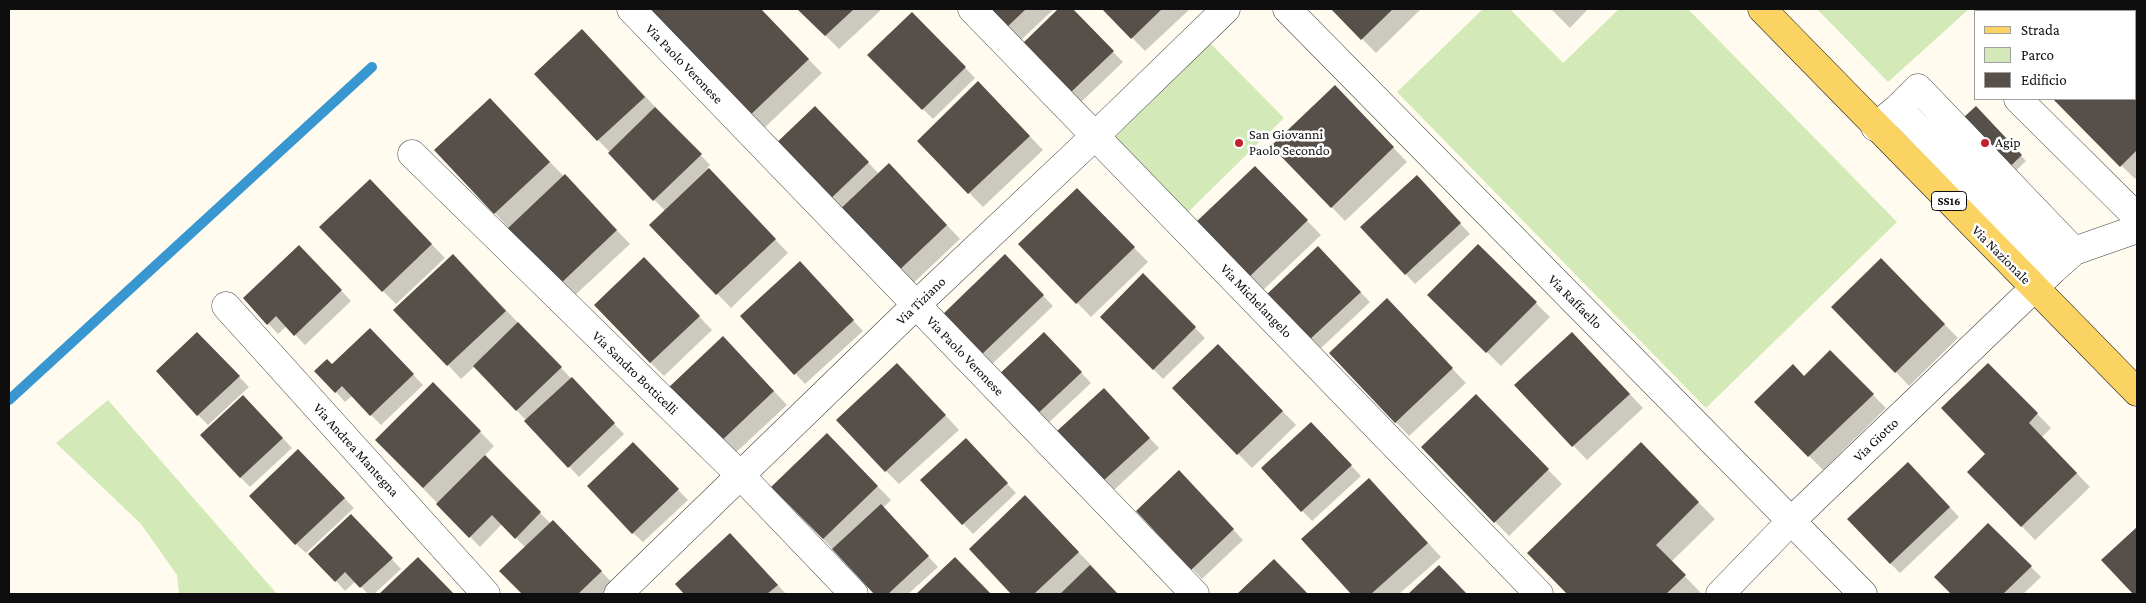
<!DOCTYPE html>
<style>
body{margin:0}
#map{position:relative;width:2146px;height:603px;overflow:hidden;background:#fffcef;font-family:"Crimson Pro",serif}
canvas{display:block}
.frame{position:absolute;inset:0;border:10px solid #0e0e0e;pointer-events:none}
.legend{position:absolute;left:1974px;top:10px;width:162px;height:90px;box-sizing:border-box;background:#fff;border:1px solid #9f9f9f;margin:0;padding:6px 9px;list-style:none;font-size:15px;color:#0e0e0e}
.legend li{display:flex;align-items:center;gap:10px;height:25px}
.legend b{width:25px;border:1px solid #9f9f9f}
</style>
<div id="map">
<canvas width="2146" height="603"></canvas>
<div class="frame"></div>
<ul class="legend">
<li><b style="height:6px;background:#fbd363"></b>Strada</li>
<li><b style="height:14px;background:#d3eab8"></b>Parco</li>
<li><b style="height:14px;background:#574f4a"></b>Edificio</li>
</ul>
</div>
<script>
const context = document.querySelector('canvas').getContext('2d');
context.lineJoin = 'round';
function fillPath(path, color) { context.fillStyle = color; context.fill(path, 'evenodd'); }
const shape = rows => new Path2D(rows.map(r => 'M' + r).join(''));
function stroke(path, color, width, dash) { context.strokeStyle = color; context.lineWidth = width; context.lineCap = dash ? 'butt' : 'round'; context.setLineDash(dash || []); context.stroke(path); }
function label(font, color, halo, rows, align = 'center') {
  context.font = font + ' "Crimson Pro",serif'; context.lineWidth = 5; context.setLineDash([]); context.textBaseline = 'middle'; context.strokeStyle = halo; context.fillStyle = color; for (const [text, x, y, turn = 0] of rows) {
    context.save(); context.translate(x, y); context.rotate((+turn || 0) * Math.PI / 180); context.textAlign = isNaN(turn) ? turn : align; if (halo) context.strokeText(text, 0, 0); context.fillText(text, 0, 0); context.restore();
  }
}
fillPath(shape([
 [1483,9,1510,9,1563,63,1619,9,1688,9,1897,222,1706,408,1397,92],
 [1817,9,1969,9,1888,82],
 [1210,43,1284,118,1178,222,1104,148],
 [108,400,277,594,179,594,177,575,141,524,56,443]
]), '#d3eab8');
fillPath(shape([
 [640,9,759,9,822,73,760,132],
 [799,9,882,9,839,49],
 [989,9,1054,9,1020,41],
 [1060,9,1071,9,1123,62,1080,103,1023,45],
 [1104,9,1190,9,1145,51],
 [1333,9,1421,9,1376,53],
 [1551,9,1588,9,1570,28],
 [2014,9,2137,9,2137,177,2135,179,2055,99,2135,99,2135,11,2011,11],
 [912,13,975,78,933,119,869,55],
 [596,44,710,165,707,168,788,253,731,308,651,225,665,211,536,74],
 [992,97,1043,150,983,207,918,141],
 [1348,100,1407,162,1345,221,1273,146],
 [1976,108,2026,161,2001,185],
 [503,114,630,244,572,298,495,213],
 [825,117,879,174,902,178,960,239,907,289,772,149],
 [1255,168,1321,235,1261,292,1247,279],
 [1426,187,1470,234,1415,284,1362,227],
 [1077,189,1148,262,1091,317,1020,244],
 [383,194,445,258,396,304,383,291],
 [1478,246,1550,317,1501,366,1429,295],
 [1005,256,1053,306,991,365,943,316],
 [309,257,351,301,305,345,287,326,278,334,244,298],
 [1328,258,1370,302,1319,350,1267,296],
 [1881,260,1958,338,1909,386,1896,372],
 [467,269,624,434,579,477,475,366,461,379,448,365],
 [658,273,712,330,664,376,650,362],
 [809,273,863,331,805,384,742,316],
 [1143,275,1205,338,1163,379,1102,317],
 [1400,314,1466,383,1409,436,1330,353],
 [1572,333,1643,408,1587,460,1516,385],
 [380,339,423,385,381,425,352,396,345,402,336,392,332,365],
 [207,343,249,387,208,425,198,415],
 [1054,344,1091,383,1043,428,1033,418],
 [1218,345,1296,425,1252,468,1173,388],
 [737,352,787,405,732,456,718,443],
 [1830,352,1886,408,1823,470,1755,402,1804,377],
 [1988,364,2051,428,2042,437,2090,487,2035,540,1969,472,1987,454],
 [911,378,959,430,899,484,886,471],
 [433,384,494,446,484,456,551,524,567,535,615,586,606,594,524,594,501,571,526,548,502,524,480,547,376,440],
 [1476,396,1562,484,1509,536,1422,447],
 [1113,400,1159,448,1114,490,1104,480],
 [253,406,292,448,250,487,240,477],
 [1320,433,1361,476,1312,521,1262,469],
 [827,435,891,500,883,508,938,567,908,594,876,594,773,487],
 [1640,444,1715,519,1671,562,1701,593,1699,594,1569,594,1529,553],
 [975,450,1016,493,973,534,922,480],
 [643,454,688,500,643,542,633,533],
 [308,461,354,508,306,553,296,544],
 [1918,473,1959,517,1900,573,1890,563],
 [1188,481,1243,540,1202,579,1137,511],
 [1383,494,1441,557,1399,594,1353,594,1303,539],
 [1039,511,1092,566,1117,594,1013,594,970,549],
 [1988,524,2041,577,2023,594,1953,594,1935,577],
 [360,525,401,569,374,594,368,594,356,581,345,591,336,581],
 [2137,528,2137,594,2135,594,2103,560],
 [744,548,786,594,686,594,676,584],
 [418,558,453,594,381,594],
 [955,559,989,594,918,594],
 [1274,561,1307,594,1238,594],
 [1439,566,1466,594,1409,594]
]), '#0003');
stroke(shape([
 [9,400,372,67]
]), '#3897d0', 10);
fillPath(shape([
 [638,9,761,9,809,59,745,120],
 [797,9,854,9,825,36],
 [987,9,1026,9,1006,28],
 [1058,9,1073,9,1114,51,1069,94,1021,45],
 [1102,9,1162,9,1131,39],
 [1331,9,1393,9,1361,40],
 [2012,9,2137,9,2137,150,2120,167,2053,99,2135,99,2135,11,2010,11],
 [912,12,966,67,922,110,867,55],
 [582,29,645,97,597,141,534,74],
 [978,81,1030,136,968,194,917,141],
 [1335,85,1394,147,1331,208,1271,146],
 [490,98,550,162,494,214,434,150],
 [815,106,869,162,824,205,770,149],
 [1976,106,2022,155,1995,181,1949,131],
 [655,107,702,154,653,201,608,153],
 [889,163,947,225,893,276,834,215],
 [1255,166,1308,220,1246,280,1194,224],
 [709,168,776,239,716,295,649,225],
 [565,174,617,230,558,286,506,230],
 [1417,175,1461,223,1405,275,1360,227],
 [370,179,432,244,382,292,319,227],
 [1077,188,1135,247,1076,304,1018,244],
 [1478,244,1537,302,1486,353,1427,295],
 [299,245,342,290,294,336,276,316,267,325,243,298],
 [1318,246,1361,292,1308,341,1265,296],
 [453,254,506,311,447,366,393,310],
 [1005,254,1044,295,980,356,941,316],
 [644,257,700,316,650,363,594,305],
 [1881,258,1945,324,1895,373,1831,307],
 [800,261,854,320,794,375,740,316],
 [1143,273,1196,327,1153,370,1100,317],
 [1387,298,1453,368,1395,423,1329,353],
 [518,322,562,367,516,411,473,366],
 [370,328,414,374,370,416,342,386,335,393,314,371,327,359,332,364],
 [197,332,240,376,197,416,156,371],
 [1044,332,1082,372,1032,419,994,379],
 [1572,332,1630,394,1572,447,1514,385],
 [723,336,774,391,718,444,667,389],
 [1218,344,1283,411,1237,455,1172,388],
 [1830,350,1874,394,1808,457,1754,402,1793,364,1804,376],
 [897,363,946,415,885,472,836,420],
 [1988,363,2038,413,2029,423,2077,473,2021,527,1967,472,1985,454,1941,408],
 [572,377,615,423,568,468,524,421],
 [433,382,481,431,423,488,375,440],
 [1104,388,1150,438,1103,481,1057,431],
 [1476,394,1549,469,1494,523,1421,447],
 [243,395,283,438,240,478,200,435],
 [1311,422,1352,465,1301,512,1261,468],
 [827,433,878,486,823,539,771,487],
 [966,438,1008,483,962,525,920,480],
 [633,442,679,489,632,534,587,486],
 [1641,442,1699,502,1656,545,1686,575,1666,594,1567,594,1527,553],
 [298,449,345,498,295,545,249,496],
 [485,455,541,512,515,539,492,515,469,538,436,504],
 [1908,462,1950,507,1890,564,1847,519],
 [1179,470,1234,529,1191,570,1136,511],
 [1369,478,1428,543,1371,594,1351,594,1301,539],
 [1025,495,1079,552,1034,594,1011,594,969,549],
 [881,504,929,556,888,594,874,594,832,549],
 [351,514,393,558,360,588,345,572,335,582,308,554],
 [553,520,602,571,578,594,522,594,499,571],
 [1988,523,2032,566,2003,594,1951,594,1934,577],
 [2137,527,2137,594,2133,594,2101,560],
 [730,533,778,585,767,594,684,594,675,584],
 [418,557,454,594,379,594],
 [955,557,991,594,916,594],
 [1274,559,1308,594,1237,594],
 [1090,565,1118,594,1060,594],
 [1439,565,1467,594,1408,594]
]), '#574f4a');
const minor = shape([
 [631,9,1195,594],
 [972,9,1539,594],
 [1287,9,1863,594],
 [2018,99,2137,217],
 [1898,108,1918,88,2074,251,2054,269],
 [412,154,741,476,854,594],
 [2074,251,2137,229],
 [226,306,486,594],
 [618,594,916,305,1095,136,1226,9],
 [1720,594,1791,521,2054,269,1898,108,1875,127]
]);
const major = shape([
 [1762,9,2137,392]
]);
stroke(minor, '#414141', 29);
stroke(major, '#1f1f1f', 29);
stroke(minor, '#fff', 28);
stroke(major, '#fbd363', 28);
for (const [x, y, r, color] of [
 [1239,143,5,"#c1232e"],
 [1985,143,5,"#c1232e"]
]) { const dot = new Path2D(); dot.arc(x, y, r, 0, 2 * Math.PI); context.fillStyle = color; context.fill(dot); stroke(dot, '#fff', 2); }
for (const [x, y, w] of [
 [1949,201,35]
]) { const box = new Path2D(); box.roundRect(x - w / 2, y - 9.5, w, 19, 4); context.fillStyle = '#fff'; context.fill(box); stroke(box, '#0e0e0e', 1); }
label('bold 12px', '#0e0e0e', null, [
 ["SS16",1949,201]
]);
label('14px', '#0e0e0e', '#fff', [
 ["Via Paolo Veronese",684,64,46],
 ["Via Nazionale",2001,255,45],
 ["Via Tiziano",921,301,-44],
 ["Via Michelangelo",1256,301,46],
 ["Via Raffaello",1575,302,45],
 ["Via Paolo Veronese",965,356,46],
 ["Via Sandro Botticelli",635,373,44],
 ["Via Giotto",1876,440,-44],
 ["Via Andrea Mantegna",356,450,48]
]);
label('14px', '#0e0e0e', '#fff', [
 ["San Giovanni",1249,135],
 ["Paolo Secondo",1249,151],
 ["Agip",1995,143]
], 'left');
</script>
